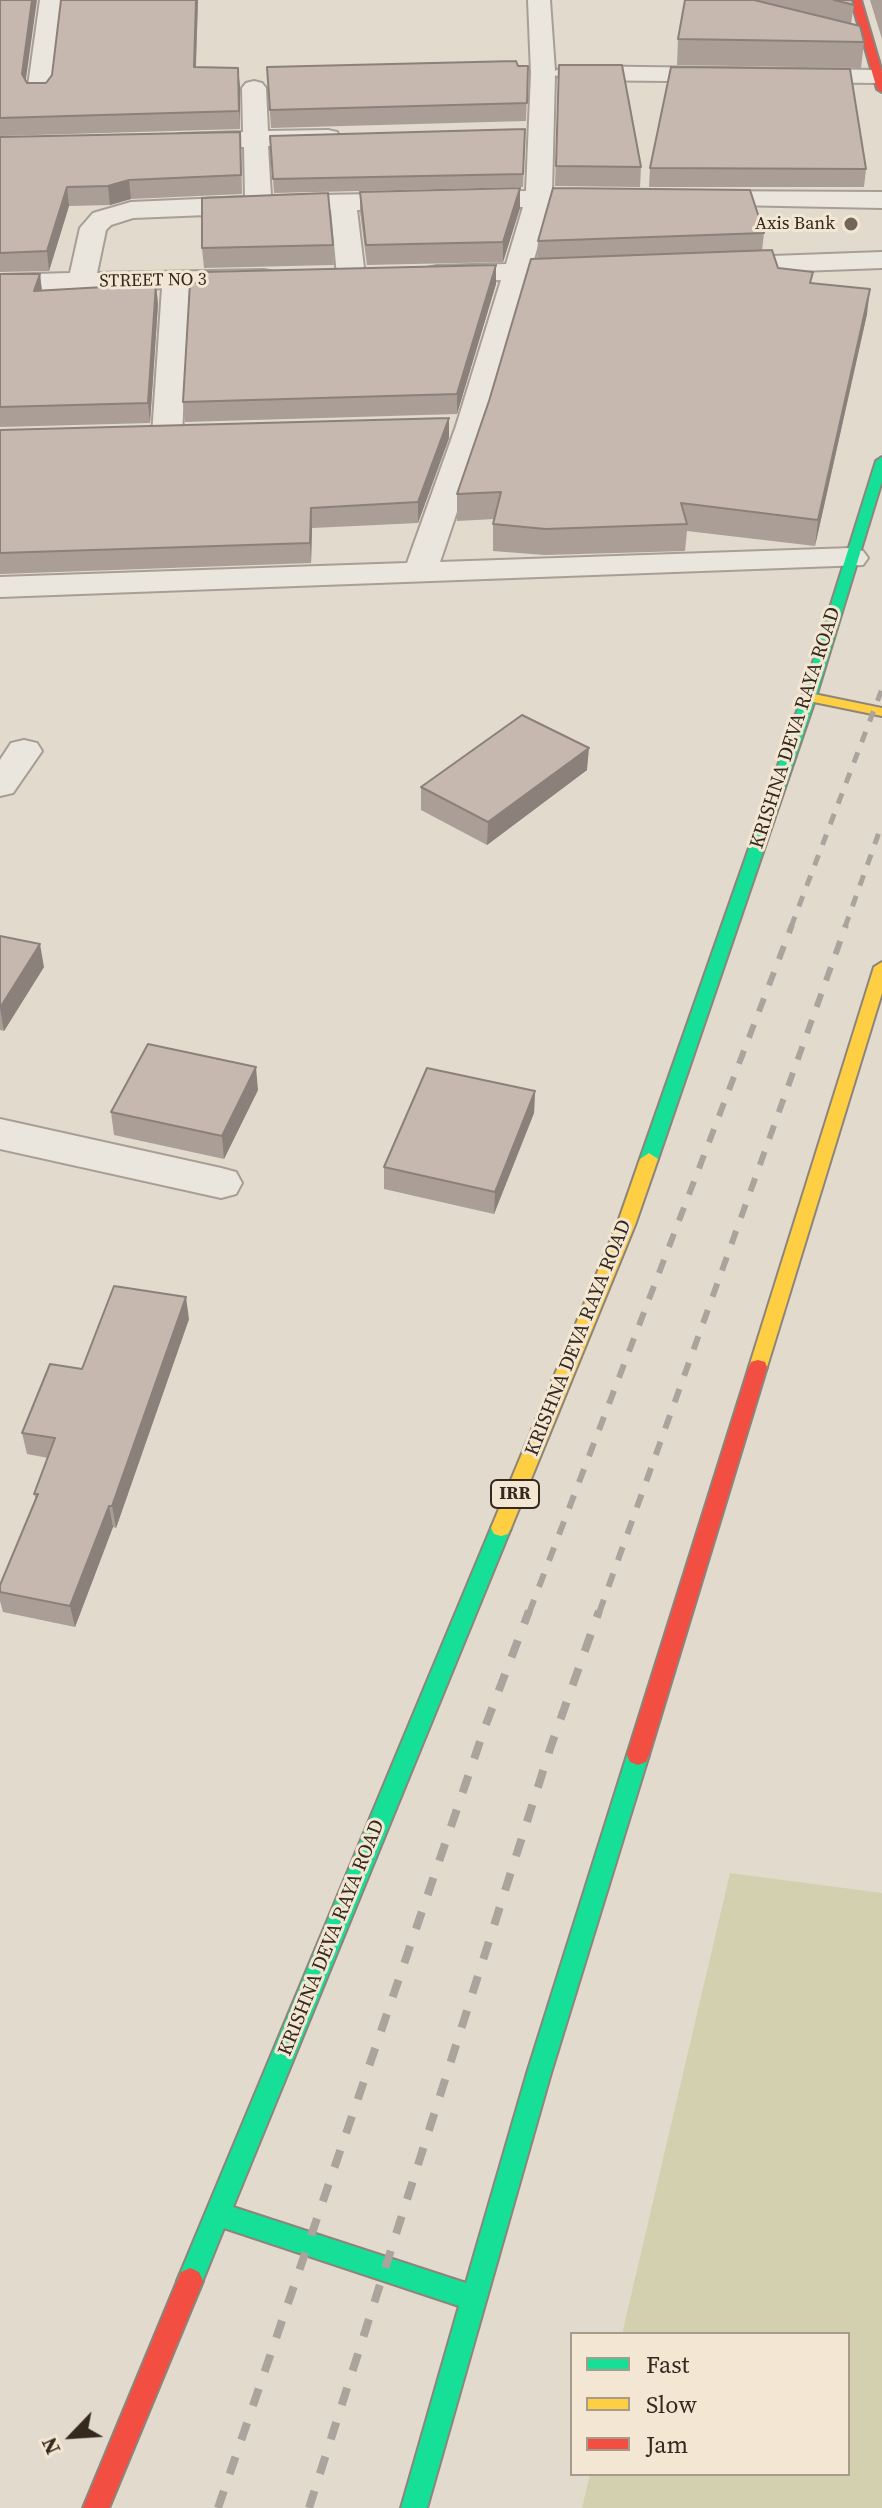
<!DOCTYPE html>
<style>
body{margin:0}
#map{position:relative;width:882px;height:2508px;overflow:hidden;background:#e2dacd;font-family:"Source Serif 4",serif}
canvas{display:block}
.legend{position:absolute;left:570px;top:2332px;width:280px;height:144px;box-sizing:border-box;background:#f3e7d3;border:2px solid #a79b8b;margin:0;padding:10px 14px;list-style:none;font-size:24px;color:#35281e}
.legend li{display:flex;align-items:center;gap:16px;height:40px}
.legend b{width:40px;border:2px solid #a79b8b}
.north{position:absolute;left:32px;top:2396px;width:80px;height:80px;-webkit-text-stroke:6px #f3e7d3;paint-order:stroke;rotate:245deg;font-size:22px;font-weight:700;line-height:32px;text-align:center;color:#35281e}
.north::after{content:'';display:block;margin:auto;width:28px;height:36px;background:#35281e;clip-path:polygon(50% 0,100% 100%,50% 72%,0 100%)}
</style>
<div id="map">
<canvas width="882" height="2508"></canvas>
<ul class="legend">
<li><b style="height:10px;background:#16e098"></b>Fast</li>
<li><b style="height:10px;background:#ffcf43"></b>Slow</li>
<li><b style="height:10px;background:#f24e42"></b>Jam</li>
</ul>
<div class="north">N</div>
</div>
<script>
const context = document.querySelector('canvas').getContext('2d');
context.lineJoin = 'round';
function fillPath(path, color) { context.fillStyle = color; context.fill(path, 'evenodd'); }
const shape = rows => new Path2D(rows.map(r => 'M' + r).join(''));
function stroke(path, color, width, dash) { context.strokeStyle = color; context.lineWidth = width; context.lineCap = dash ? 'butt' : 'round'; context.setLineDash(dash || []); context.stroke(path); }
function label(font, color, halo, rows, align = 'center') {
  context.font = font + ' "Source Serif 4",serif'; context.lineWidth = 6; context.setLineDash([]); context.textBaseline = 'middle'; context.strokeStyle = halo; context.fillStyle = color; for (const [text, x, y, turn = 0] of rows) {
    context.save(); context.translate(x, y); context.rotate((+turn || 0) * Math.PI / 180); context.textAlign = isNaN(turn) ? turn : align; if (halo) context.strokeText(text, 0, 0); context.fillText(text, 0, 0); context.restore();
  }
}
fillPath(shape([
 [730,1873,882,1893,882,2508,582,2508,590,2474,848,2474,848,2334,622,2334]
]), '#d3d0b0');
const street = shape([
 [40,0,62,0,51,93,48,98,39,100,30,98,27,93,40,0],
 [528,0,550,0,555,71,565,66,878,70,882,71,882,83,565,80,555,75,552,191,611,190,620,193,624,198,620,203,611,206,549,207,533,263,588,262,598,264,602,270,598,276,588,278,528,280,486,426,440,562,852,548,863,551,868,558,863,565,0,597,0,577,407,563,456,426,501,280,437,282,427,280,423,274,427,268,437,266,506,264,523,207,357,210,365,276,361,282,351,284,341,282,337,276,331,210,133,218,111,225,106,230,97,273,264,270,274,272,278,278,274,284,264,286,189,288,182,435,178,441,167,444,156,441,152,435,162,288,0,291,0,275,70,273,80,228,93,213,131,202,245,197,244,147,181,148,172,146,169,141,172,136,181,134,243,132,242,88,246,83,254,81,262,83,266,88,268,131,328,130,337,132,340,137,337,142,328,144,268,146,271,196,526,191,531,73,528,0],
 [691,191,882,192,882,208,682,204,678,199,682,194,691,191],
 [882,252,882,268,717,274,707,272,703,266,707,260,717,258,882,252],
 [24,740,37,743,42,751,13,793,0,796,0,760,11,743,24,740],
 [0,1119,221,1168,236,1172,242,1183,236,1194,221,1198,0,1149,0,1119]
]);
const fast = shape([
 [882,457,882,481,816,697,658,1159,649,1165,643,1163,640,1159,802,697,876,461,882,457],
 [501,1520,508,1522,511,1528,233,2207,466,2283,527,2073,627,1755,630,1748,638,1745,646,1748,649,1755,551,2073,427,2508,401,2508,459,2306,224,2228,199,2290,190,2294,181,2290,177,2281,491,1528,494,1522,501,1520]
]);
const slow = shape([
 [809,693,882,708,882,716,804,700,802,697,809,693],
 [882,962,882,993,767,1367,765,1372,758,1374,751,1372,749,1367,874,967,882,962],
 [649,1153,658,1159,635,1225,511,1528,508,1534,501,1536,494,1534,491,1528,617,1225,640,1159,649,1153]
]);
const jam = shape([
 [851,0,861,0,882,72,882,92,877,89,851,0],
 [758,1360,765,1362,767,1367,649,1755,646,1762,638,1765,630,1762,627,1755,749,1367,751,1362,758,1360],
 [190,2268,199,2272,203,2281,109,2508,83,2508,181,2272,190,2268]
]);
stroke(street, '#a79f95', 4);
stroke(fast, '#8d857c', 4);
stroke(slow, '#8d857c', 4);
stroke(jam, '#8d857c', 4);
fillPath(street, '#eae6de');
fillPath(fast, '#16e098');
fillPath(slow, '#ffcf43');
fillPath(jam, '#f24e42');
stroke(shape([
 [791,927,882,689],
 [845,927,882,824]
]), '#aaa49d', 5, [11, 11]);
stroke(shape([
 [529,1613,792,925],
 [599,1613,846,925]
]), '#aaa49d', 6, [14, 14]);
stroke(shape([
 [218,2508,485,1727,529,1611],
 [309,2508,551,1746,599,1611]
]), '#aaa49d', 8, [18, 18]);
fillPath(shape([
 [0,0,27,83,46,83,52,75,61,0,198,0,196,67,238,68,240,129,0,136],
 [685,0,852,0,854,5,851,24,864,42,861,68,677,65,678,39],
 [870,0,882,0,882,39],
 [559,65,641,167,640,187,555,186],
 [528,66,526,121,271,128,267,67],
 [525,129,523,187,274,193,270,136],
 [0,137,241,150,242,194,131,199,110,205,69,206,49,271,0,272],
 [650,168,866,169,864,187,649,187],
 [360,192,520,208,503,262,367,265,360,212],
 [764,233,762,251,778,268,812,283,867,314,815,546,687,531,685,551,545,555,493,551,493,524,495,519,457,521,457,494,537,259,538,241],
 [333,245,334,265,204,268,202,248],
 [496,265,496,284,457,414,185,422,183,402],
 [0,274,40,274,42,291,156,284,158,304,150,423,0,427],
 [449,418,449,438,418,523,312,528,311,563,0,574,0,430],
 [587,770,487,845,421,810,421,787],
 [0,936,44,967,4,1031,0,1030],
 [258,1090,224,1159,114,1135,111,1112],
 [535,1091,534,1113,494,1214,384,1189,384,1167],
 [189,1319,116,1528,113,1527,75,1627,3,1612,0,1601,0,1585,36,1500,34,1494,48,1458,27,1454,22,1433,82,1369]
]), '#aa9e96');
fillPath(shape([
 [32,0,37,0,24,93,22,74],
 [196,0,198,0,195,85,194,67],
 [238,68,240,86,240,129,239,111],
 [129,180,131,199,110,205,108,186],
 [67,187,69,206,49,271,47,251],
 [520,188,520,208,503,262,503,242],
 [496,265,496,284,457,414,457,394],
 [40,274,42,293,34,291],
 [156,284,158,304,150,423,148,403],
 [870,289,867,314,815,546,818,520],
 [449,418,449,438,418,523,418,502],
 [311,508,312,528,311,563,310,543],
 [589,748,587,770,487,845,488,822],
 [40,944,44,967,4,1031,0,1008],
 [256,1067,258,1090,224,1159,222,1136],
 [535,1091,534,1113,494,1214,495,1192],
 [186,1297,189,1319,116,1528,112,1506],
 [109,1506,113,1527,75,1627,70,1606]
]), '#8b817a');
const building = shape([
 [0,0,32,0,22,74,27,83,46,83,52,75,61,0,196,0,194,67,238,68,239,111,0,118,0,0],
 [685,0,754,0,860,26,864,42,678,39,685,0],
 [834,0,852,0,854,5,834,0],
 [516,61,518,66,528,66,527,103,270,110,267,67,516,61],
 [559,65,622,65,641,167,556,166,559,65],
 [671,67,850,69,866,169,650,168,671,67],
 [525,129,523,174,273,179,270,136,525,129],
 [240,132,241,175,129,180,108,186,67,187,47,251,0,253,0,137,240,132],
 [520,188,503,242,366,245,360,192,520,188],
 [553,188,750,190,764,233,538,241,553,188],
 [328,193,333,245,202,248,202,198,328,193],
 [772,250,778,268,813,272,810,283,870,289,818,520,681,503,687,524,546,529,493,524,501,492,457,494,489,401,531,259,772,250],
 [496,265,457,394,183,402,190,283,203,282,203,272,496,265],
 [0,274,40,274,34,291,156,284,148,403,0,407,0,274],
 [449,418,418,502,311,508,310,543,0,553,0,430,449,418],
 [522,715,589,748,488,822,421,787,522,715],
 [0,936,40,944,0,1008,0,936],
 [148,1044,256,1067,222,1136,111,1112,148,1044],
 [427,1068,535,1091,495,1192,384,1167,427,1068],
 [114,1286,186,1297,112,1506,109,1506,70,1606,0,1592,0,1585,38,1494,34,1494,55,1438,22,1433,50,1364,82,1369,114,1286]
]);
fillPath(building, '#c6b8ae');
stroke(building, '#8b817a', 2);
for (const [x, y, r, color] of [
 [851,224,8,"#72665b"]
]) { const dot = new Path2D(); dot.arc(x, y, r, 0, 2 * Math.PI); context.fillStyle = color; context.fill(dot); stroke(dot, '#f3e7d3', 3); }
label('18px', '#35281e', '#f3e7d3', [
 ["Axis Bank",835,224]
], 'right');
label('18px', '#35281e', '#f3e7d3', [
 ["STREET NO 3",153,281,-1]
]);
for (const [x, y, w] of [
 [515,1494,48]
]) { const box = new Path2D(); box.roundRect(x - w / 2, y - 14, w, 28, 6); context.fillStyle = '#f3e7d3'; context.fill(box); stroke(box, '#35281e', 2); }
label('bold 18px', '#35281e', null, [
 ["IRR",515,1494]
]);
label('20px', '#35281e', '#f3e7d3', [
 ["KRISHNA DEVA RAYA ROAD",796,728,-72],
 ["KRISHNA DEVA RAYA ROAD",579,1338,-68],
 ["KRISHNA DEVA RAYA ROAD",332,1938,-68]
]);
</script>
